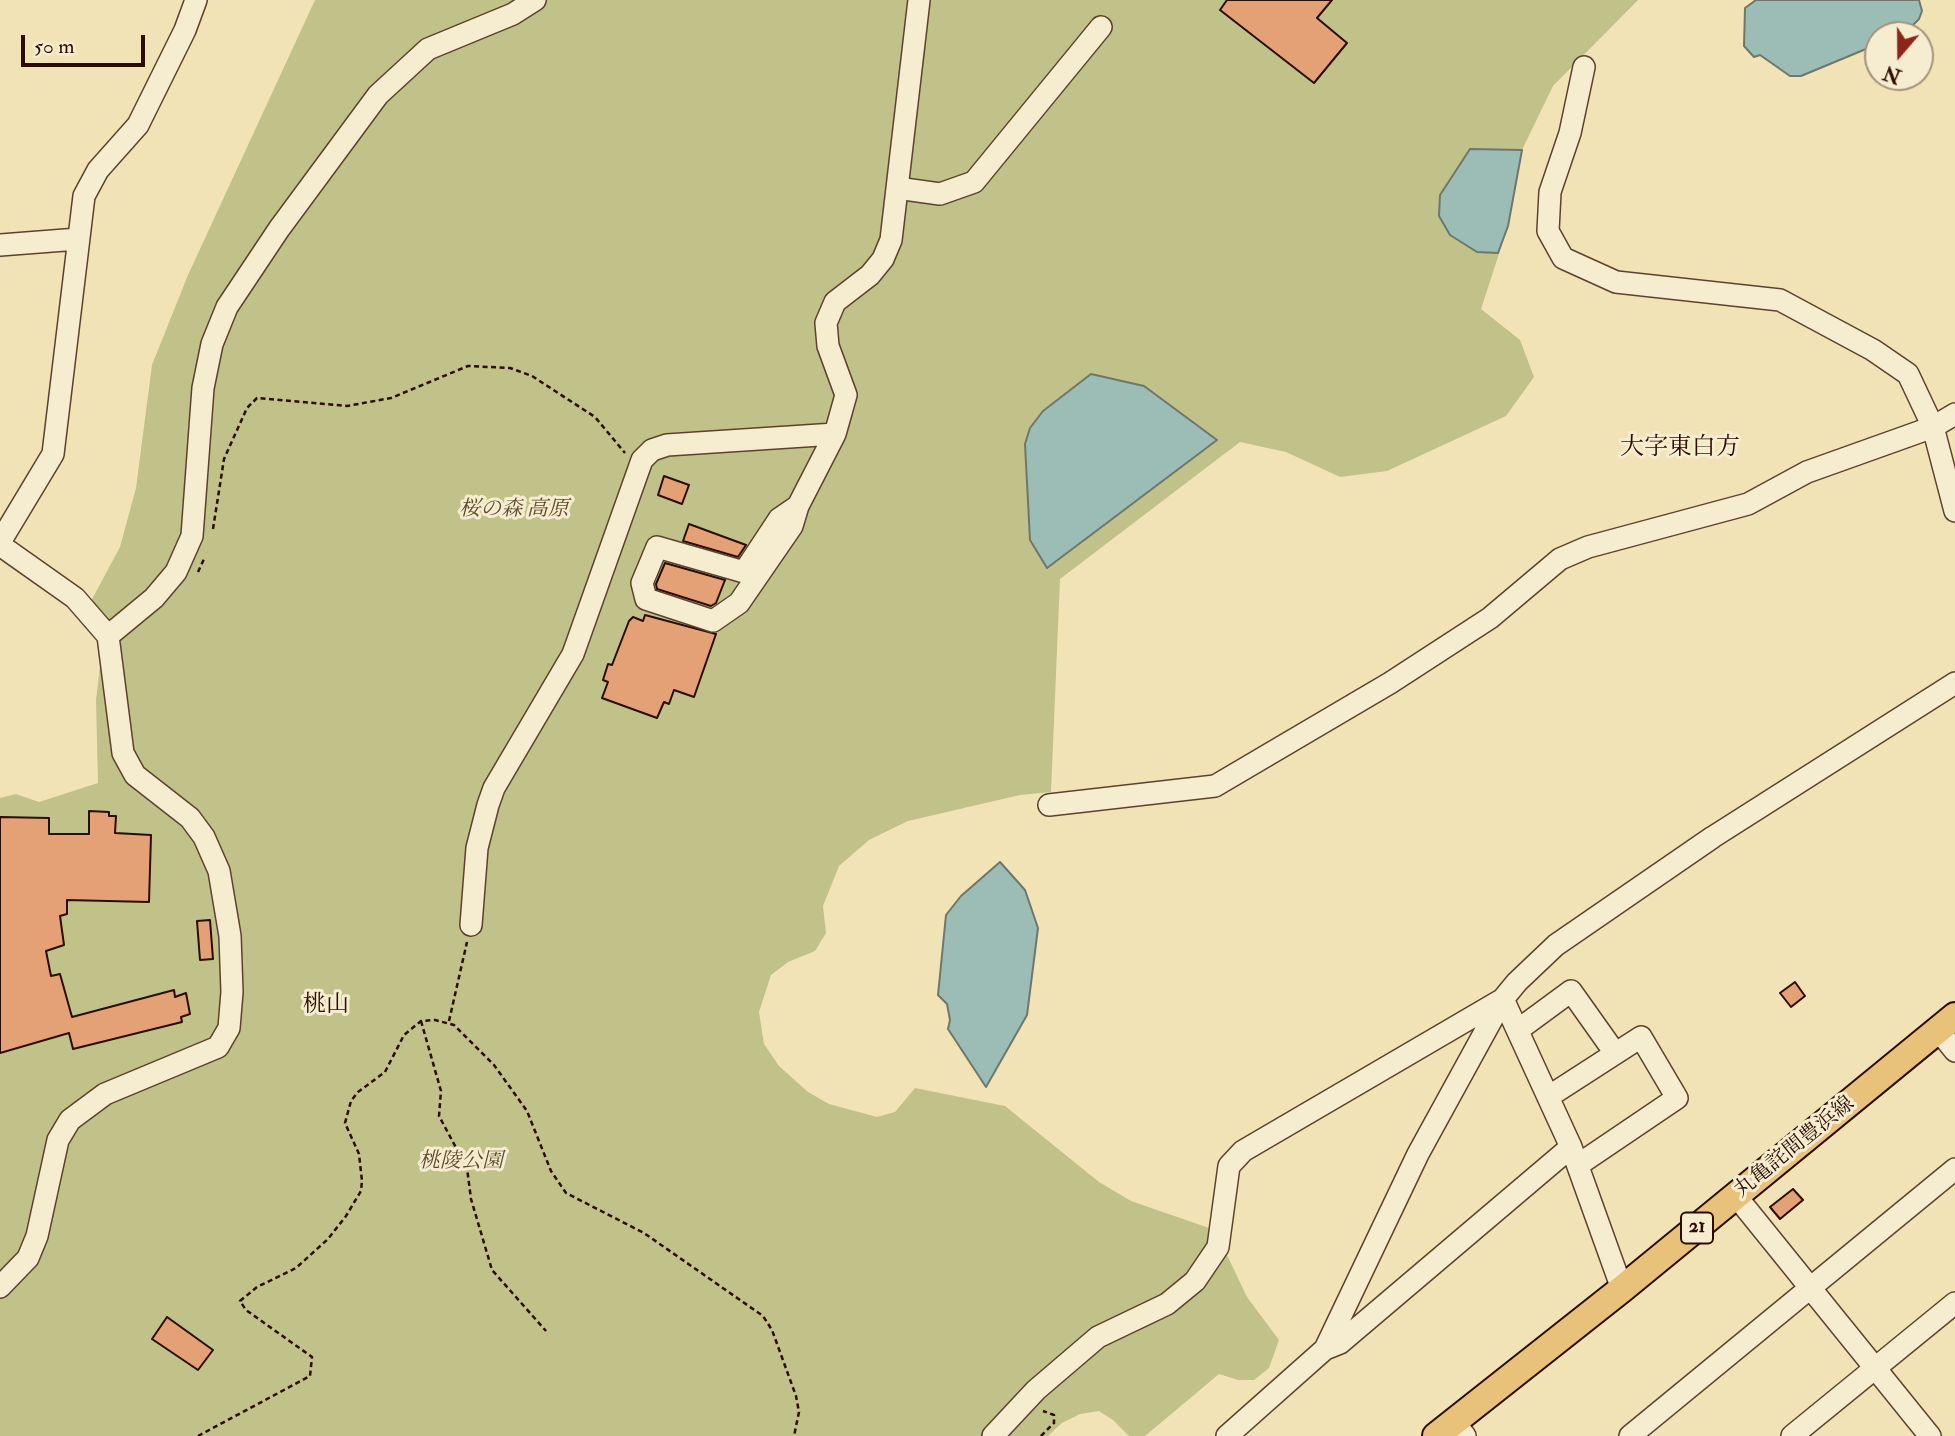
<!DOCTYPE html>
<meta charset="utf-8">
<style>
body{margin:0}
#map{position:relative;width:1955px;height:1436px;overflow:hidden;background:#f1e3b6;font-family:"IM FELL Double Pica",serif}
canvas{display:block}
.north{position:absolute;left:1864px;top:21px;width:70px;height:70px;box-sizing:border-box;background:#f6edd0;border:2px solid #a5937d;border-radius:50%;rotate:200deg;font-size:19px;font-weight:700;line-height:28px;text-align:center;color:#2b0d00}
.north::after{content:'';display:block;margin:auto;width:24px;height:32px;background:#8f2418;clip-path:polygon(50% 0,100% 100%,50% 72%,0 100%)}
.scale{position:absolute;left:21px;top:35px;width:124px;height:32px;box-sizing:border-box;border:4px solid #2b0d00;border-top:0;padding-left:9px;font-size:21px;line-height:24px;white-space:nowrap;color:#2b0d00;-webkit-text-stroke:5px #f6edd0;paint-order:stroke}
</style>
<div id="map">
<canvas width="1955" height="1436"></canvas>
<div class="north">N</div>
<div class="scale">50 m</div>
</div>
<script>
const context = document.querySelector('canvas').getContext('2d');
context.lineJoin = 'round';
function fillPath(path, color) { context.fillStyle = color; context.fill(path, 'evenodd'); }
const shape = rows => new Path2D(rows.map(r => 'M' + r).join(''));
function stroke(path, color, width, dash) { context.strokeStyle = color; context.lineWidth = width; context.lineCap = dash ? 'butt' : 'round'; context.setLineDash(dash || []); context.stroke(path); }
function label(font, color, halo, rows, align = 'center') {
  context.font = font + ' "IM FELL Double Pica","Noto Serif JP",serif'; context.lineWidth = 6; context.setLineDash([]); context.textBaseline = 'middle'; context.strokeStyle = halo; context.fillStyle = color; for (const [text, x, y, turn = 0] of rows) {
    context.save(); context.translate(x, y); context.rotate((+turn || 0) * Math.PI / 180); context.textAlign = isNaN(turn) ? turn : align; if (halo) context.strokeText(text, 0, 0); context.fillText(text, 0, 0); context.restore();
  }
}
fillPath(shape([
 [315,0,1638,0,1553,86,1522,150,1508,226,1481,309,1520,340,1534,377,1506,416,1387,471,1340,477,1286,452,1240,442,1060,579,1051,792,1020,795,908,821,869,840,839,866,823,906,826,933,815,951,788,962,771,975,759,1012,764,1044,779,1066,808,1092,829,1104,877,1117,895,1112,915,1088,1005,1106,1099,1182,1131,1201,1215,1230,1247,1297,1279,1340,1269,1368,1254,1380,1238,1380,1219,1374,1145,1436,1129,1436,1113,1420,1099,1411,1080,1414,1062,1423,1048,1436,0,1436,0,798,16,794,39,802,98,783,96,700,102,650,90,603,120,547,136,488,152,365,188,275]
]), '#c0c289');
const water = shape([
 [1756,0,1919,0,1922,11,1919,19,1904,34,1878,35,1878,44,1801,76,1790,76,1760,55,1754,57,1744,46,1745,8,1756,0],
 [1470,149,1522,150,1508,226,1498,253,1477,252,1450,235,1439,216,1440,195,1470,149],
 [1091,374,1144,386,1217,440,1047,568,1030,540,1025,444,1030,428,1043,411,1091,374],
 [1000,862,1025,890,1038,928,1027,1015,986,1087,948,1029,950,1020,947,1004,938,995,946,915,961,896,1000,862]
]);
fillPath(water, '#9cbdb5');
stroke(water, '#6f776d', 2);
const building = shape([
 [1227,0,1332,0,1317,18,1347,43,1314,83,1220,10,1227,0],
 [664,476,689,485,682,504,658,495,664,476],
 [689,524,746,545,738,557,683,541,689,524],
 [665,563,725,580,716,603,711,606,657,589,656,584,665,563],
 [645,615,716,634,694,697,674,690,669,704,664,702,657,718,602,698,608,682,603,680,608,664,612,665,629,621,633,617,643,621,645,615],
 [89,811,109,812,109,816,116,816,115,833,151,835,149,902,67,900,67,914,60,916,64,945,46,951,51,976,60,974,72,1017,174,990,175,997,186,993,190,1014,181,1017,182,1022,73,1049,69,1033,0,1053,0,817,49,818,49,834,89,834,89,811],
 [210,920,213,959,200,960,197,921,210,920],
 [1795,982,1805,996,1791,1007,1780,993,1795,982],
 [1793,1189,1803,1200,1780,1219,1770,1207,1793,1189],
 [167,1317,213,1350,198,1370,152,1339,167,1317]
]);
fillPath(building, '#e4a175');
stroke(building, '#2b0d00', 2);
const minor = shape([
 [1584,67,1570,133,1550,192,1548,231,1563,258,1616,282,1780,300,1873,350,1908,374,1933,427,1955,511],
 [897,188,940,194,974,182,1101,27],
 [0,245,78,239],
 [798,506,779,519,744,572,657,547,642,583,646,599,713,621,739,603,792,526,798,506,835,434],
 [0,542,53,454,84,196,98,170,138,125,185,30,196,0],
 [0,545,75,598,108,636,123,753,135,775,190,818,204,837,219,871,230,936,232,992,229,1028,218,1047,105,1094,70,1120,58,1140,37,1236,28,1258,0,1287],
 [108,636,154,598,176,572,192,536,203,388,212,344,227,307,279,229,378,95,428,49,513,14,535,0],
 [1049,805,1215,786,1390,683,1490,618,1560,559,1588,547,1748,504,1807,472,1933,427,1955,414],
 [471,925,477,848,488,805,494,788,573,654,642,460,652,450,667,445,835,434,846,395,828,346,826,323,835,302,870,275,883,259,891,240,919,0],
 [1518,1030,1571,991,1615,1053],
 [1938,1030,1955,1051],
 [1548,1097,1641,1037,1677,1098,1578,1165],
 [1736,1196,1930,1436],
 [1325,1349,1340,1343,1571,1147],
 [1454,1422,1465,1436],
 [993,1436,1036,1390,1098,1337,1167,1304,1195,1281,1218,1247,1229,1166,1243,1151,1503,999,1571,1147,1622,1289],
 [1227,1436,1325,1349,1418,1154,1503,999,1517,982,1556,945,1713,837,1955,683],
 [1630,1436,1955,1169],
 [1792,1436,1955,1303]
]);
const major = shape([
 [1436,1436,1622,1289,1955,1016]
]);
stroke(minor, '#5c422e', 24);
stroke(major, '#2b0d00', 30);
stroke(shape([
 [213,529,224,459,247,408,257,398,347,406,391,398,468,366,510,368,532,376,595,417,625,453],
 [198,572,204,559],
 [421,1021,441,1091,439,1116,467,1168,471,1199,492,1270,546,1331],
 [449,1021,467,942],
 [198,1436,310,1376,312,1357,246,1310,240,1301,257,1287,296,1268,328,1239,346,1216,361,1191,362,1181,359,1154,345,1123,351,1101,358,1092,385,1072,404,1035,421,1021,435,1020,454,1025,494,1065,527,1111,551,1171,566,1193,644,1233,763,1316,772,1330,796,1396,799,1412,794,1436],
 [1041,1436,1054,1423,1054,1415,1043,1411]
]), '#2b0d00', 2.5, [5, 3.5]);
stroke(minor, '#f6edd0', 21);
stroke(major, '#e8c27b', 26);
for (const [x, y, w] of [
 [1697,1228,32]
]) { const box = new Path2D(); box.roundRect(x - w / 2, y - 15.5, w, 31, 5); context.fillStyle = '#f6edd0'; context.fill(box); stroke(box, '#2b0d00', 2); }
label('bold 19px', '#2b0d00', null, [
 ["21",1697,1228]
]);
label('italic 21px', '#5f4c30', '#f6edd0', [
 ["桜の森 高原",514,510],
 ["桃陵公園",461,1162]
]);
label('21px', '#2b0d00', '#f6edd0', [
 ["丸亀詫間豊浜線",1795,1148,-39]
]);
label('23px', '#2b0d00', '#f6edd0', [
 ["桃山",326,1006]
]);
label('24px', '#2b0d00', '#f6edd0', [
 ["大字東白方",1680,449]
]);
</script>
